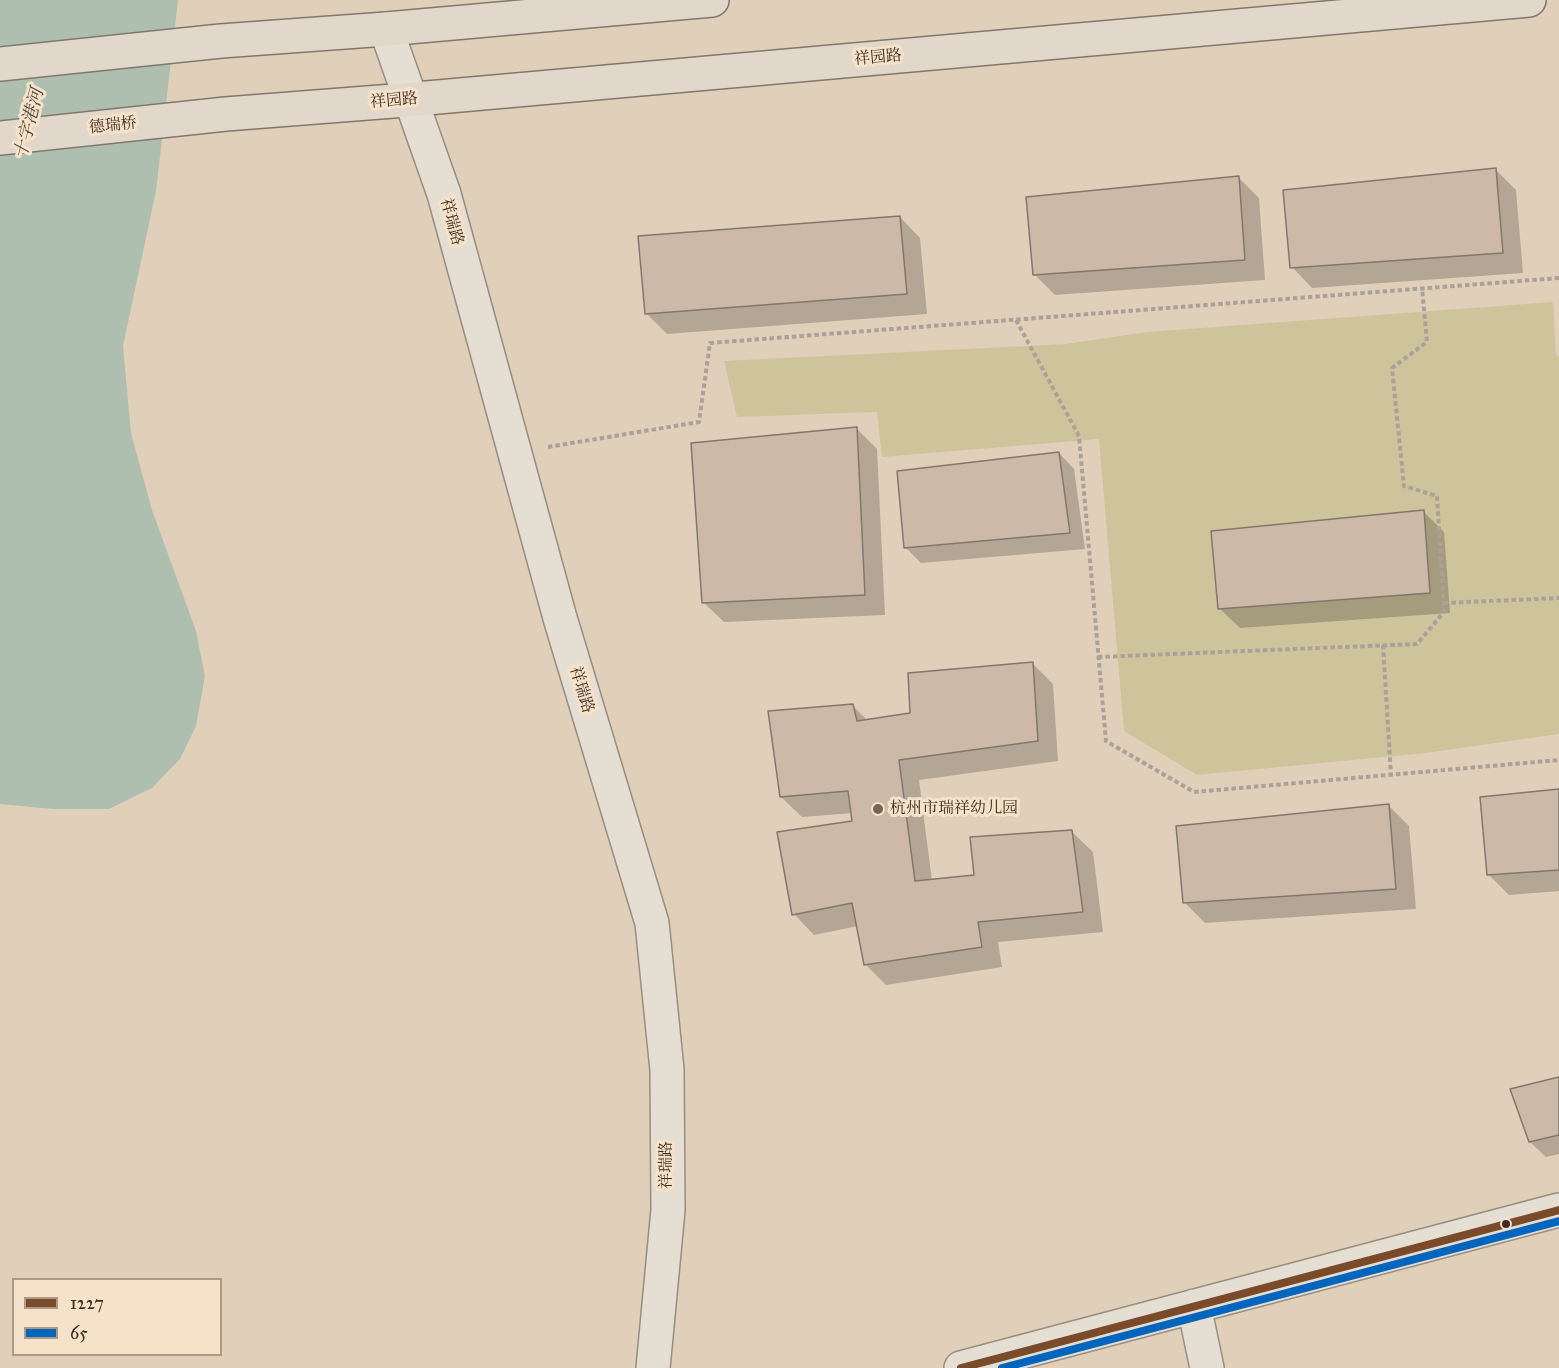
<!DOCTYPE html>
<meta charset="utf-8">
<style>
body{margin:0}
#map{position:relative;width:1559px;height:1368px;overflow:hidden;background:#e0d0ba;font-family:"IM FELL Great Primer",serif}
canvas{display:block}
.legend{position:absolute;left:12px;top:1278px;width:210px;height:78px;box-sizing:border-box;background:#f5e2c8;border:2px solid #ac9986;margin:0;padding:8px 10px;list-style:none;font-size:18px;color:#3e2c24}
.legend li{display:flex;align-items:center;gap:12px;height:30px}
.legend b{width:30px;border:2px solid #ac9986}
</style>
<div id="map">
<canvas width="1559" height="1368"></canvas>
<ul class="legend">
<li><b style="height:8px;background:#7a4b2a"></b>1227</li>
<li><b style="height:8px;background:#0065bd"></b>65</li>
</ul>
</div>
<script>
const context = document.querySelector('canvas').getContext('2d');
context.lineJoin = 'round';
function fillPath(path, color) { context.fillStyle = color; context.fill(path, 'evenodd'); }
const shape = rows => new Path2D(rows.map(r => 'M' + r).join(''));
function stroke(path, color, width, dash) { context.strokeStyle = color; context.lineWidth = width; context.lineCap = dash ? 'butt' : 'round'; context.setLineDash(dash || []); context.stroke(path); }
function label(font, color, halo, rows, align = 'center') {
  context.font = font + ' "IM FELL Great Primer","Noto Serif SC",serif'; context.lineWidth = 6; context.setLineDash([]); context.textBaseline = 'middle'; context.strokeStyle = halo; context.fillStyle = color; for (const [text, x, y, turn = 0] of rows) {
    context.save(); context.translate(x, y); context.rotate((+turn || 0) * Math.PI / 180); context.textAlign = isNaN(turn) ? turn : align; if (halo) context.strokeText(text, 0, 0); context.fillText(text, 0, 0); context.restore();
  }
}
fillPath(shape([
 [1553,302,1556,355,1559,357,1559,734,1426,753,1197,775,1124,731,1099,439,882,457,877,412,737,417,724,361,1066,344,1147,332]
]), '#cec49c');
fillPath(shape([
 [0,0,178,0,156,191,123,346,131,433,152,510,196,631,205,676,196,726,180,759,152,788,109,809,53,809,0,804]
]), '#afbfaf');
fillPath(shape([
 [1496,170,1516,190,1523,273,1312,288,1292,267],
 [1238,177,1259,198,1265,280,1055,295,1034,274],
 [900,217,920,238,927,314,667,334,646,313],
 [857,429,877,449,885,615,724,622,703,602],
 [1059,453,1074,469,1085,549,921,563,905,547],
 [1423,511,1444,532,1450,613,1240,628,1219,608],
 [1032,663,1053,684,1058,761,919,780,932,881,976,877,1072,832,1093,852,1103,932,998,942,1002,967,886,985,865,964,858,926,814,935,794,914,854,822,853,813,802,817,781,797,853,706,868,721,911,715],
 [1559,790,1559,891,1509,895,1488,874],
 [1389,806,1409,826,1416,909,1205,923,1185,903],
 [1559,1078,1559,1154,1546,1157,1530,1142]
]), '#0003');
const building = shape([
 [1496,168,1503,253,1290,268,1283,190,1496,168],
 [1239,176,1245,260,1033,275,1026,197,1239,176],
 [900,216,907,294,645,314,638,236,900,216],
 [857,427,865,595,702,603,691,443,857,427],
 [1059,452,1070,533,904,548,897,471,1059,452],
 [1424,510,1430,593,1218,609,1211,531,1424,510],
 [1033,662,1038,741,899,760,915,881,974,875,970,837,1072,830,1083,912,978,922,982,947,864,965,852,903,792,915,777,832,852,821,848,791,780,797,768,711,853,704,857,721,910,713,908,673,1033,662],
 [1559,789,1559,870,1487,875,1480,797,1559,789],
 [1389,804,1396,889,1183,903,1176,826,1389,804],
 [1559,1077,1559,1135,1529,1142,1510,1089,1559,1077]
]);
fillPath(building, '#ccb9a7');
stroke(building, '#82776c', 1.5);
const minor = shape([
 [386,29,444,194,560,618,652,923,667,1070,668,1210,653,1368],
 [1194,1306,1207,1368],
 [961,1368,1559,1210]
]);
const major = shape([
 [0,64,221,41,386,29,712,0],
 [0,138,226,114,393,101,1529,0]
]);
stroke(minor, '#988d81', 36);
stroke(major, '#82776c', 36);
stroke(shape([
 [1016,320,1079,436,1106,741,1194,792,1559,760],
 [548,447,699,422,710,343,1559,278],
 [1444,603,1559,598],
 [1383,645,1391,775],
 [1098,657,1417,644,1444,612,1437,496,1404,486,1392,368,1427,342,1422,288]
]), '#aaa198', 4, [4.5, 3]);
stroke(minor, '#e5ded3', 33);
stroke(major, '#e1d8cb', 33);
stroke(shape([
 [961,1368,1559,1210]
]), '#7a4b2a', 8);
stroke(shape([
 [1002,1368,1559,1221]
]), '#0065bd', 8);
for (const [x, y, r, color] of [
 [878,809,6,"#776558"],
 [1506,1224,5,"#3e2c24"]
]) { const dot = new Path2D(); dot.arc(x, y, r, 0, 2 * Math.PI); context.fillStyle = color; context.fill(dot); stroke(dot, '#f5e2c8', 2); }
label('16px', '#3e2c24', '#f5e2c8', [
 ["祥园路",878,58,-5],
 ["祥园路",394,101,-5],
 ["德瑞桥",113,126,-6],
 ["祥瑞路",451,222,75],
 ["祥瑞路",581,690,73],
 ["祥瑞路",667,1165,-90]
]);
label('16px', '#3e2c24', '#f5e2c8', [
 ["杭州市瑞祥幼儿园",890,809]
], 'left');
label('italic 18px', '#50483f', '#f5e2c8', [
 ["十字港河",30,124,-76]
]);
</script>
